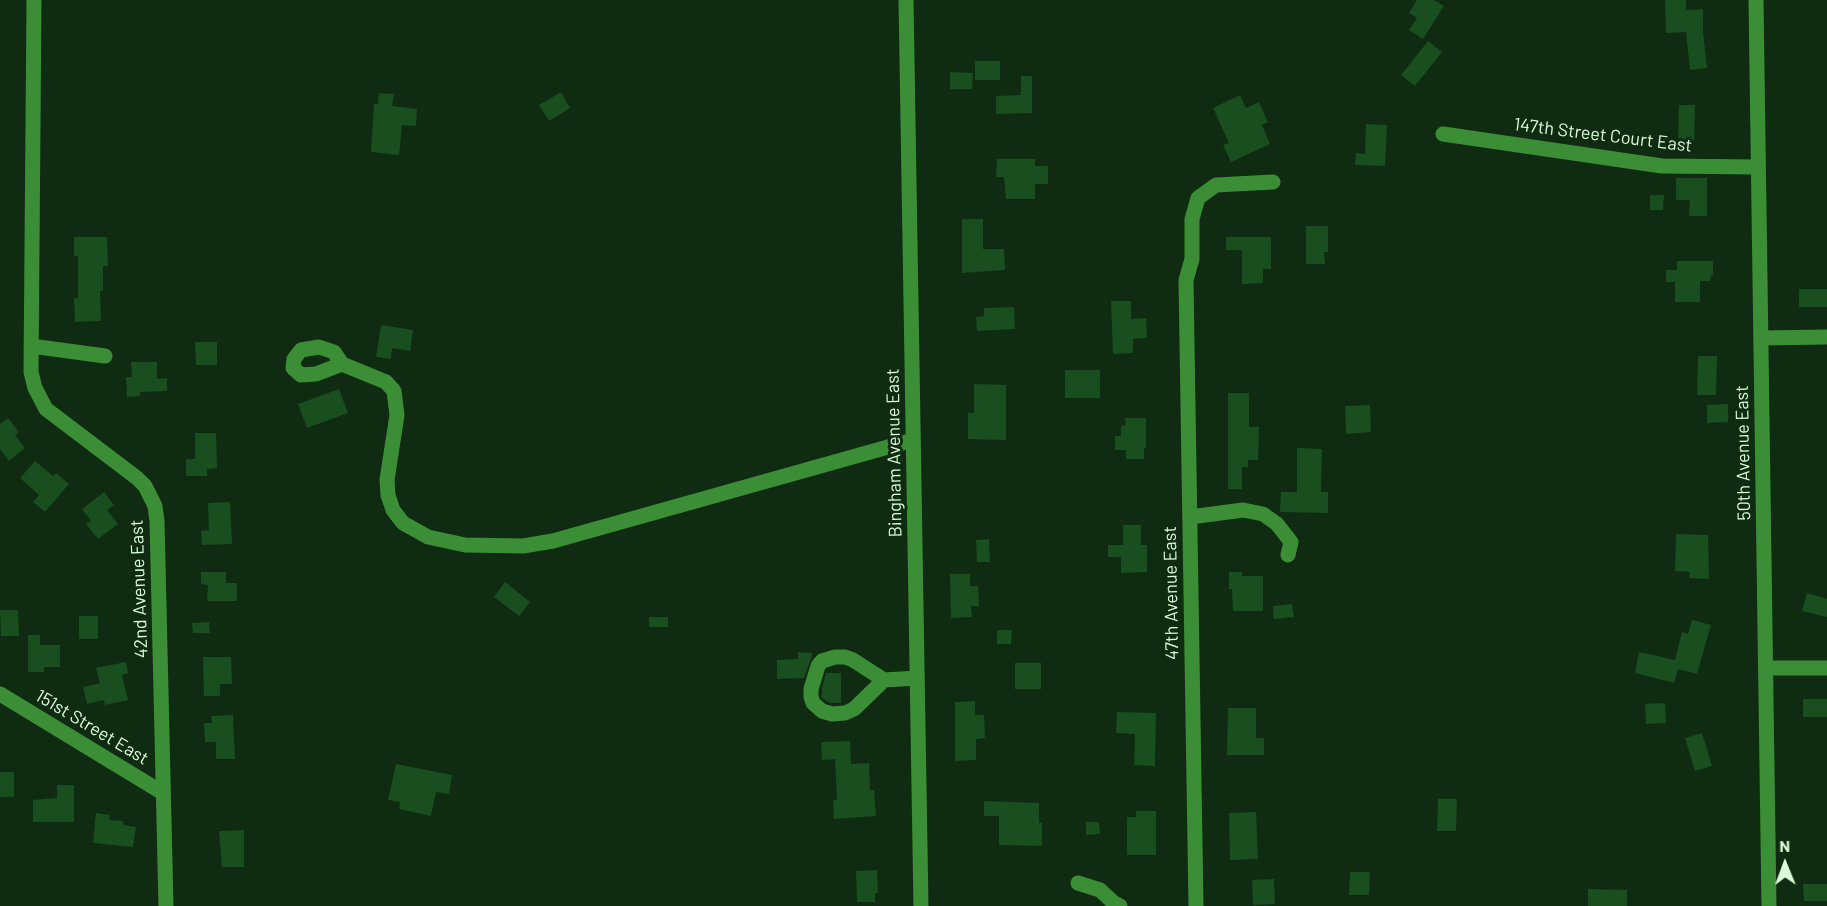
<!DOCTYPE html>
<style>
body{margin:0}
#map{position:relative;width:1827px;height:906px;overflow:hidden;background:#0f2b11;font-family:Barlow,sans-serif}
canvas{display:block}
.north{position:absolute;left:1755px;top:834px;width:60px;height:60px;-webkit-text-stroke:4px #0f2b11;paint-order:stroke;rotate:359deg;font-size:16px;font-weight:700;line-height:24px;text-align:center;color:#d9ffd9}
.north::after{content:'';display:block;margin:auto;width:21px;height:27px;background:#d9ffd9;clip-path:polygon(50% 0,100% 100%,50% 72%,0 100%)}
</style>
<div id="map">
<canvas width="1827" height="906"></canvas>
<div class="north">N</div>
</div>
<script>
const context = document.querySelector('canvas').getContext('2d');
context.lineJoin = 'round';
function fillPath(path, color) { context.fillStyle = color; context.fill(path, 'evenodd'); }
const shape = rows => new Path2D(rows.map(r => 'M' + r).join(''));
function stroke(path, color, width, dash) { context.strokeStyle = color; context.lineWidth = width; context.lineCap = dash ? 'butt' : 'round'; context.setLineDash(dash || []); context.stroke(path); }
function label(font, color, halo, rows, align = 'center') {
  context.font = font + ' Barlow,sans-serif'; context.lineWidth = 6; context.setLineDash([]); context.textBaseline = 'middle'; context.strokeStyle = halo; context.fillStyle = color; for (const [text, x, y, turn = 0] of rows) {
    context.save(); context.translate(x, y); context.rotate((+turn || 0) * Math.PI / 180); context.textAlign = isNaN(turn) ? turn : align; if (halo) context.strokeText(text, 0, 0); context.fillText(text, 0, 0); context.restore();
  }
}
fillPath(shape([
 [1417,0,1434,0,1444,6,1423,39,1409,30,1417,18,1409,13],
 [1665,0,1686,0,1686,10,1703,9,1703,31,1707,68,1690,70,1686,32,1666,33],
 [1428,41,1442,52,1415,86,1401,75],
 [975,61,1000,61,1000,80,975,80],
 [950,72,973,73,972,89,950,89],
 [1021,76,1032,76,1032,113,996,114,996,96,1021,95],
 [561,92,570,108,549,121,539,105],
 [379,93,394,94,392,106,417,109,416,126,402,125,399,155,371,152,374,104,378,104],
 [1240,95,1246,108,1259,102,1268,122,1262,125,1270,144,1231,162,1223,145,1229,143,1213,108],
 [1679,105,1695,105,1694,145,1678,145],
 [1366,124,1387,125,1385,166,1355,165,1356,153,1365,154],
 [997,159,1035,159,1035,166,1048,166,1048,184,1035,184,1035,199,1006,199,1004,177,996,177],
 [1676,178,1707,178,1707,216,1689,216,1690,200,1676,200],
 [1650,195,1664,195,1663,210,1650,210],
 [962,219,983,219,983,249,1004,249,1005,270,962,273],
 [1306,226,1328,226,1328,252,1324,252,1325,264,1306,264],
 [74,237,107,237,108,266,103,266,103,291,100,291,101,321,75,322,74,298,78,298,78,256,74,256],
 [1226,237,1271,237,1271,269,1263,269,1263,283,1242,284,1242,250,1226,250],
 [1677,261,1713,261,1713,275,1711,275,1710,281,1700,281,1700,302,1675,302,1675,282,1666,282,1666,270,1677,270],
 [1799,289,1827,289,1827,307,1799,307],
 [1111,301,1131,301,1131,319,1146,318,1147,338,1133,339,1133,353,1113,354],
 [1014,307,1015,329,977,331,976,317,984,316,984,308],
 [381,325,413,330,410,351,392,348,391,359,376,357],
 [195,342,217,342,217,365,196,365],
 [1698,356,1717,356,1716,395,1697,395],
 [131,362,157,362,157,379,167,378,167,391,140,392,140,396,127,397,126,377,132,377],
 [1065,370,1100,370,1100,398,1065,398],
 [974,384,1006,385,1006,440,968,439,968,413,974,413],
 [339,389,348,413,307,428,298,404],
 [1228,393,1249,393,1249,427,1259,427,1258,460,1248,460,1248,467,1242,467,1242,489,1228,489],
 [1728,404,1728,422,1707,423,1707,405],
 [1370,405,1371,432,1346,434,1345,406],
 [8,418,19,432,15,435,25,448,9,461,0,449,0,424],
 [1125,418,1146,418,1146,448,1144,448,1144,459,1126,459,1126,450,1115,450,1115,436,1121,436,1121,426,1126,425],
 [195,433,216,433,217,468,207,469,207,476,186,476,186,459,195,459],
 [1297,448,1322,449,1321,492,1328,492,1328,513,1280,512,1281,492,1297,492],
 [35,461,53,476,56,473,69,484,45,512,33,502,39,495,20,478],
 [104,492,114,505,107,510,118,524,98,539,86,524,91,521,82,509],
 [230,502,232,544,202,545,201,531,209,530,208,503],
 [1123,525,1141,525,1141,545,1147,545,1147,572,1121,573,1121,557,1108,557,1108,545,1123,545],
 [1676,534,1708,535,1709,579,1689,578,1690,572,1675,571],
 [989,539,990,562,977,562,976,540],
 [201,572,226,572,226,583,237,583,237,601,207,601,208,585,201,584],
 [1229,572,1242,572,1242,576,1263,576,1263,611,1233,611,1232,589,1229,589],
 [950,574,970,574,970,586,978,586,979,606,971,606,972,617,951,618],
 [505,582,530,602,519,616,494,597],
 [1807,593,1827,599,1827,617,1802,611],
 [1292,604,1294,617,1274,619,1273,606],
 [0,610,18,610,19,636,1,636],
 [79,616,98,616,98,639,79,639],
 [649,617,668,617,668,627,649,627],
 [1692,620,1711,625,1697,674,1678,669,1674,683,1635,673,1639,652,1675,660,1682,632,1688,634],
 [209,622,210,633,193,633,192,623],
 [997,630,1012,630,1011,644,997,644],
 [28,635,40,635,40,645,60,645,60,667,44,667,44,672,28,672],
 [798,652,813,653,804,678,777,679,777,660,798,659],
 [203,657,231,657,232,684,220,684,220,696,204,696],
 [126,662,128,673,122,675,128,700,105,705,104,700,87,704,83,687,100,683,96,668],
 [1015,663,1041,663,1041,689,1015,689],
 [826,673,841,673,841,703,830,703,822,698,822,688],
 [1803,699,1827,699,1827,717,1803,717],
 [975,701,975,715,984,715,985,738,976,739,976,760,955,761,955,702],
 [1665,703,1666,723,1646,724,1645,704],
 [1228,708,1256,708,1256,738,1264,738,1264,755,1227,755],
 [1117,712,1156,713,1155,766,1134,765,1135,734,1116,733],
 [233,715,235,759,216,759,216,742,205,742,204,723,212,723,211,716],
 [1702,733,1712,766,1695,771,1685,738],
 [850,741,851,764,869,763,870,790,874,790,876,816,834,819,833,800,837,800,835,759,822,760,821,742],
 [396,764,452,775,449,794,436,792,431,816,399,809,400,802,388,800],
 [0,772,14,772,14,797,0,797],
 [57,785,74,785,74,822,33,822,33,800,57,798],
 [1438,799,1457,799,1456,831,1437,831],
 [984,801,1039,803,1039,823,1042,823,1042,846,999,845,999,816,984,816],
 [1136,811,1156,811,1156,855,1127,855,1127,817,1136,817],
 [1256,812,1258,859,1230,860,1229,813],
 [96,813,110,815,109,820,123,821,123,825,136,827,133,847,93,843],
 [1086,822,1099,822,1100,834,1086,835],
 [244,830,244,867,222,867,219,831],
 [877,870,878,893,875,893,875,902,857,902,856,871],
 [1350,872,1370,872,1369,895,1349,895],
 [1274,879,1275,904,1253,905,1252,880],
 [1803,884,1827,884,1827,901,1804,901],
 [1588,889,1627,890,1627,906,1588,906]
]), '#194e1e');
stroke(shape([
 [34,0,31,372,35,388,46,409,137,478,145,486,155,506,157,521,166,906],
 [906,0,921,906],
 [1756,0,1769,906],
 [1443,134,1662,166,1758,167],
 [1762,338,1827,337],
 [31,346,105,356],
 [342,364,316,374,301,375,293,368,294,359,301,350,319,347,334,352,342,364,386,382,394,391,397,415,387,480,388,495,393,510,403,523,428,537,465,545,523,546,553,541,913,440],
 [1190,517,1243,510,1263,514,1277,524,1291,542,1288,555],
 [1766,668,1827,668],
 [884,680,854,709,845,713,832,714,822,711,813,703,811,697,811,689,818,666,822,661,835,657,845,657,853,660,884,680,917,678],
 [0,694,163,793],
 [1078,883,1100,890,1114,903,1120,906],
 [1196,906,1186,280,1192,259,1192,219,1198,198,1216,185,1273,182]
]), '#3c8e36', 15);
label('18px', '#d9ffd9', '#0f2b11', [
 ["147th Street Court East",1603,135,7],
 ["Bingham Avenue East",894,453,-91],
 ["50th Avenue East",1743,453,-91],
 ["42nd Avenue East",139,589,-92],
 ["47th Avenue East",1171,593,-91],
 ["151st Street East",92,727,31]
]);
</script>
